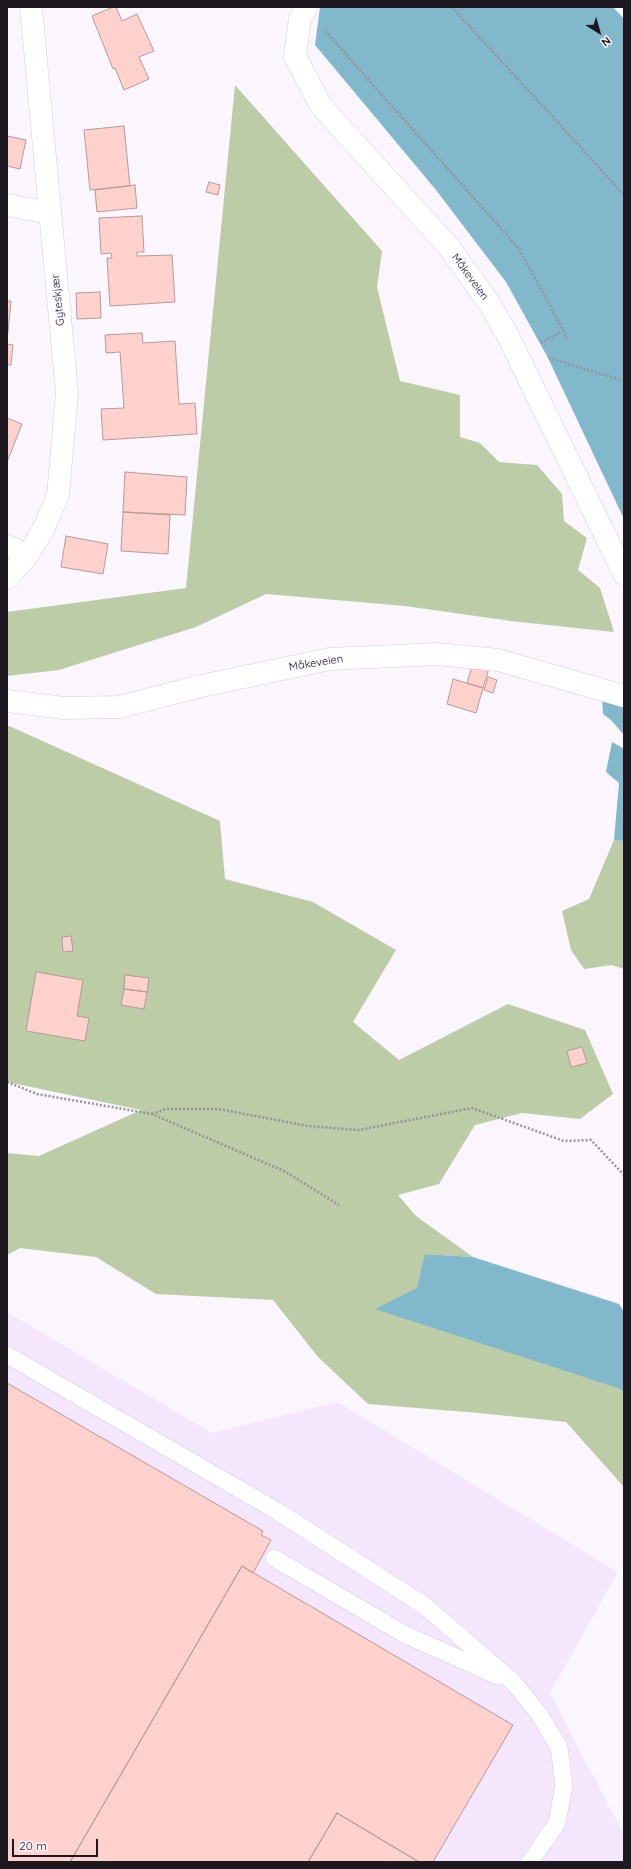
<!DOCTYPE html>
<meta charset="utf-8">
<style>
body{margin:0}
#map{position:relative;width:631px;height:1869px;overflow:hidden;background:#fbf6fe;font-family:Quicksand,sans-serif}
canvas{display:block}
.frame{position:absolute;inset:0;border:8px solid #1d1820;pointer-events:none}
.north{position:absolute;left:579px;top:12px;width:40px;height:40px;-webkit-text-stroke:3px #fbf6fe;paint-order:stroke;rotate:143deg;font-size:11px;font-weight:700;line-height:16px;text-align:center;color:#1d1820}
.north::after{content:'';display:block;margin:auto;width:14px;height:18px;background:#1d1820;clip-path:polygon(50% 0,100% 100%,50% 72%,0 100%)}
.scale{position:absolute;left:12px;top:1839px;width:86px;height:18px;box-sizing:border-box;border:2px solid #1d1820;border-top:0;padding-left:5px;font-size:12px;line-height:14px;white-space:nowrap;color:#1d1820;-webkit-text-stroke:3px #fbf6fe;paint-order:stroke}
</style>
<div id="map">
<canvas width="631" height="1869"></canvas>
<div class="frame"></div>
<div class="north">N</div>
<div class="scale">20 m</div>
</div>
<script>
const context = document.querySelector('canvas').getContext('2d');
context.lineJoin = 'round';
function fillPath(path, color) { context.fillStyle = color; context.fill(path, 'evenodd'); }
const shape = rows => new Path2D(rows.map(r => 'M' + r).join(''));
function stroke(path, color, width, dash) { context.strokeStyle = color; context.lineWidth = width; context.lineCap = dash ? 'butt' : 'round'; context.setLineDash(dash || []); context.stroke(path); }
function label(font, color, halo, rows, align = 'center') {
  context.font = font + ' Quicksand,sans-serif'; context.lineWidth = 3; context.setLineDash([]); context.textBaseline = 'middle'; context.strokeStyle = halo; context.fillStyle = color; for (const [text, x, y, turn = 0] of rows) {
    context.save(); context.translate(x, y); context.rotate((+turn || 0) * Math.PI / 180); context.textAlign = isNaN(turn) ? turn : align; if (halo) context.strokeText(text, 0, 0); context.fillText(text, 0, 0); context.restore();
  }
}
fillPath(shape([
 [7,1312,212,1433,337,1402,618,1572,550,1693,624,1835,624,1862,7,1862]
]), '#f4e7fd');
fillPath(shape([
 [235,85,382,251,377,287,400,381,460,395,460,437,480,443,499,462,537,465,562,494,564,521,587,538,578,570,600,588,614,632,511,621,405,606,266,594,196,627,59,670,7,676,7,612,186,588],
 [7,725,220,821,225,879,313,902,396,950,353,1022,399,1060,508,1004,585,1030,613,1094,580,1119,522,1113,475,1125,439,1184,398,1195,416,1216,473,1257,425,1254,624,1392,624,1487,566,1422,479,1413,368,1404,318,1357,273,1300,156,1294,96,1257,20,1248,7,1255,7,1153,39,1156,141,1110,7,1082],
 [614,840,624,841,624,969,612,965,584,969,571,950,562,911,589,899]
]), '#bbcca6');
fillPath(shape([
 [320,7,613,7,624,19,624,519,548,358,506,282,436,190,315,45],
 [602,697,624,702,624,735,611,720,603,714],
 [612,742,623,748,624,747,624,841,614,840,619,783,606,772],
 [425,1254,473,1257,619,1304,624,1312,624,1392,618,1388,375,1309,417,1288]
]), '#81b8cc');
const building = shape([
 [113,7,116,7,122,21,137,14,154,51,139,57,149,79,124,90,115,68,113,69,92,16,113,7],
 [124,126,130,186,90,190,84,130,124,126],
 [7,136,26,140,20,169,7,166,7,136],
 [209,182,220,185,218,195,206,192,209,182],
 [135,185,137,208,97,212,95,190,135,185],
 [142,216,144,252,137,252,137,256,172,255,175,302,110,306,107,258,112,258,111,253,101,254,99,218,142,216],
 [100,292,101,318,77,319,76,293,100,292],
 [7,301,11,301,7,341,7,301],
 [142,333,143,343,175,341,179,404,195,403,197,434,103,440,101,409,124,408,120,352,106,353,105,335,142,333],
 [7,344,13,345,11,365,7,365,7,344],
 [7,418,22,424,7,462,7,418],
 [125,472,187,477,185,515,123,512,125,472],
 [123,512,170,515,168,554,121,551,123,512],
 [66,536,108,544,103,574,61,567,66,536],
 [473,663,489,668,483,688,467,683,473,663],
 [488,677,497,680,493,693,484,690,488,677],
 [453,679,483,688,476,713,447,704,453,679],
 [71,936,73,951,63,952,62,937,71,936],
 [36,972,83,980,77,1016,89,1018,85,1041,26,1031,36,972],
 [125,975,149,978,147,992,124,989,125,975],
 [124,989,147,992,144,1009,121,1005,124,989],
 [582,1047,587,1063,571,1067,567,1051,582,1047],
 [7,1383,263,1531,261,1535,271,1540,253,1573,242,1566,70,1862,7,1862,7,1383],
 [242,1566,513,1725,433,1862,419,1862,337,1813,308,1862,70,1862,242,1566],
 [337,1813,419,1862,308,1862,337,1813]
]);
fillPath(building, '#fed1cd');
stroke(building, '#b39a97', 1);
const lane = shape([
 [7,1355,277,1511,425,1606,514,1683,539,1714,559,1747,564,1785,557,1823,530,1862],
 [274,1558,404,1634,498,1676]
]);
const street = shape([
 [307,7,300,18,295,56,321,106,449,247,491,306,508,336,624,574],
 [7,205,49,213],
 [7,546,28,555],
 [7,578,28,555,44,528,58,495,67,393,31,7],
 [7,701,64,708,119,707,201,686,330,659,437,654,498,660,624,696]
]);
stroke(lane, '#d6cade', 18);
stroke(street, '#d6cade', 23);
stroke(shape([
 [452,7,624,195],
 [325,31,520,250,567,338],
 [541,343,563,331],
 [549,358,624,381],
 [7,1082,37,1094,152,1114,286,1172,339,1205],
 [152,1114,166,1109,219,1109,308,1126,359,1130,472,1108,564,1141,591,1140,624,1175]
]), '#97929a', 2.5, [2, 2]);
stroke(lane, '#fff', 17);
stroke(street, '#fff', 22);
label('11px', '#1d1820', '#fbf6fe', [
 ["Måkeveien",470,277,54],
 ["Gyteskjær",58,300,-96],
 ["Måkeveien",316,663,-9]
]);
</script>
